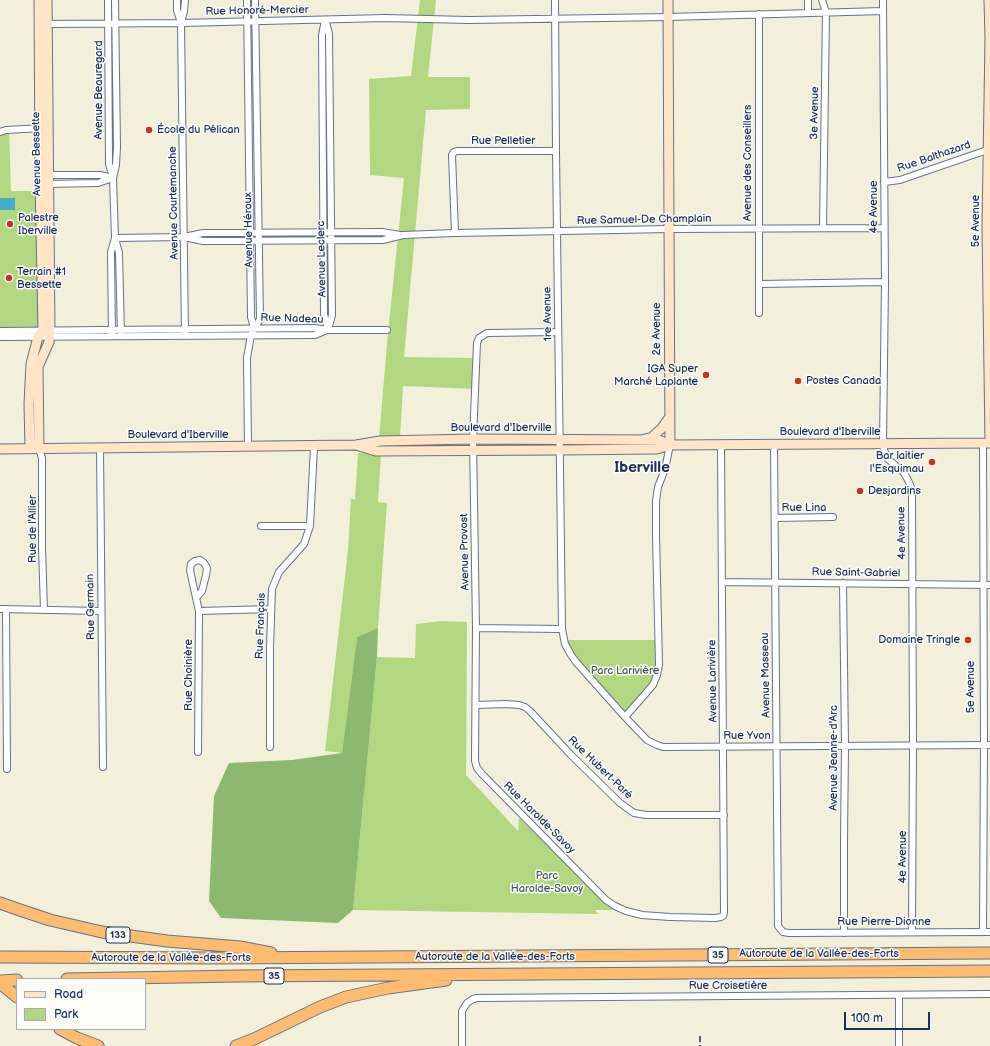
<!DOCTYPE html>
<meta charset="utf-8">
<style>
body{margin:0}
#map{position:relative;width:990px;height:1046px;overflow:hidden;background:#f2efdb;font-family:"Balsamiq Sans",sans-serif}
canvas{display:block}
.legend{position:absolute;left:16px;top:978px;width:130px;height:52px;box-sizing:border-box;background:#fdfcf7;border:1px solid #a3aaba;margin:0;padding:5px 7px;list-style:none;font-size:12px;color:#1b2f5e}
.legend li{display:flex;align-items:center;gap:8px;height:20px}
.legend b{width:20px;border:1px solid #a3aaba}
.scale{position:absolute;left:844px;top:1012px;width:86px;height:18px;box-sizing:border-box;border:2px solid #1b2f5e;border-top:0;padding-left:5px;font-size:12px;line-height:14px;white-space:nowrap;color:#1b2f5e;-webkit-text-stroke:3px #fdfcf7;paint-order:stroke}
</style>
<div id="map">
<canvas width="990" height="1046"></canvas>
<ul class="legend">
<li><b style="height:5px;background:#ffe4c6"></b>Road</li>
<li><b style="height:11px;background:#b2d781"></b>Park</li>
</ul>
<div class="scale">100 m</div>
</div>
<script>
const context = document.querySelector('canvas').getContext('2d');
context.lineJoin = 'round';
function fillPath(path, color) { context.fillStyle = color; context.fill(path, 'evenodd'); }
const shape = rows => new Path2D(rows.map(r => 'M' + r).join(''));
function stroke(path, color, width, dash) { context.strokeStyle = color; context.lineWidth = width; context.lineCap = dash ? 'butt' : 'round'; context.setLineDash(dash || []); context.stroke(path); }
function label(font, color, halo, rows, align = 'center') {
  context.font = font + ' "Balsamiq Sans",sans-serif'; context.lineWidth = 3; context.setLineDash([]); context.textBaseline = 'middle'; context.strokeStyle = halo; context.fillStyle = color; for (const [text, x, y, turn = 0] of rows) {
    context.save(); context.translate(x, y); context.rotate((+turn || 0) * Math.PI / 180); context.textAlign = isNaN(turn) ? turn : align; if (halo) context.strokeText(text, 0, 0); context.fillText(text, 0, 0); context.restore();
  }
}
fillPath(shape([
 [420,0,436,0,428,77,470,77,470,109,426,110,404,357,474,358,475,389,403,386,400,438,379,438,388,333,404,178,370,175,369,79,411,76],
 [9,128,11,191,38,191,43,331,0,331,0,131],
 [358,453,381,454,378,502,387,503,378,628,357,637,342,753,325,751,348,550,351,499,355,499],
 [442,621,467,622,466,775,518,831,519,818,616,910,595,910,598,914,353,910,377,657,415,658,416,624],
 [562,640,657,640,656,680,625,717,591,682]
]), '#b2d781');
fillPath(shape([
 [378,628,377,657,353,910,338,923,221,918,209,901,214,796,229,763,292,760,342,753,357,637]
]), '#8db86f');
fillPath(shape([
 [0,198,15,198,15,210,0,210]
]), '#44afc2');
const street = shape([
 [108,0,109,164,113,177],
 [177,0,177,10,181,23],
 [185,0,184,11,181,23,185,336],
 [247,0,251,317,254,328],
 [555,0,556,151,562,629,565,644,571,655,576,662,625,717,647,740,657,745,663,747,990,745],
 [808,0,808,13],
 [822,0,826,12,823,228],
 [883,0,885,281,883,444,884,450,888,459,904,473,908,480,911,487,912,494,913,745,912,932],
 [759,14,759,313],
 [325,20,322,35,324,314,328,330],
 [326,22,329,34,332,315,328,330],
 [45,24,181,23,385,18,469,20,668,17,883,11],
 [0,132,6,130,43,128],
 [45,175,100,175,113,178],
 [884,182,900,180,990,149],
 [46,184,98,183,113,178],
 [455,233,452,155,454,152,457,151,556,151],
 [184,237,203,241,383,240,403,235,455,233,669,229,884,228],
 [115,238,184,237,203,233,382,232,400,235],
 [115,238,119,253,121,334],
 [760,284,885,282],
 [0,331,314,328,328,330,387,330],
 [558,332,487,333,479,338,477,343,473,439,476,628,475,761,477,768,482,774,606,900,615,906,626,911,642,915,670,917,715,918,721,917,723,916,724,913,721,445],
 [112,336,111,252,115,238,113,178,116,165,117,147,115,0],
 [0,337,315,335,327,330],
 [983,443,984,745,983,932],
 [774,445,778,926,783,932,789,933,990,932],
 [248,446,247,358,251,335,260,319,255,0],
 [100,447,103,767],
 [39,449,42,458,42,548,44,610],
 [775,518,833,517],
 [261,526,310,526],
 [722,582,990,585],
 [843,583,845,746,844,841,844,933],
 [196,598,202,591,206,575,207,568,204,563,200,560,195,561,191,564,190,570,194,589,199,611,198,752],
 [0,609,101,611],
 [6,609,7,769],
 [199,611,271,609],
 [476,628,562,629],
 [476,705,506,704,519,705,525,707,530,711,571,755,620,803,634,813,646,815,724,815],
 [625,717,653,685,657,675,659,665,656,536,656,501,658,487,665,469,670,445],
 [270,747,270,647,272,589,279,572,304,544,310,526,314,446],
 [462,1046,462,1011,467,1003,473,999,477,998,990,994],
 [899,1046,899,995]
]);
const secondary = shape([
 [668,0,670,445],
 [989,0,990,38,987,227,990,443],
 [645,439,651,438,662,428,669,418],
 [359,446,376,451,560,450,657,449,670,445,990,443],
 [30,448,29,404,31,364,38,337,43,331,40,175,39,0],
 [0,449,356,445,380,441,473,439,659,440,670,445],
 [39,449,38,367,49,342,50,331,47,0]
]);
const highway = shape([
 [0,903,20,910,50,920,102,932,167,941,240,947,271,953],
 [0,957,219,958,990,953],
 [67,979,239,976,990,971],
 [0,981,17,980],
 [0,983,17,997],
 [60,1029,77,1038,98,1046],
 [236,1046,254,1039,320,1007,346,997,388,988,446,980]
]);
stroke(street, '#66728a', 8);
stroke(secondary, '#66728a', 11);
stroke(highway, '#66728a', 13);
stroke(street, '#fff', 6);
stroke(secondary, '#ffe4c6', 9);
stroke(highway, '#febc70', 11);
stroke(shape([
 [700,1036,700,1046]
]), '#1b2f5e', 1.5, [6, 3]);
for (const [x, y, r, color] of [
 [149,130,4,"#c8321e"],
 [10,224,4,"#c8321e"],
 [9,278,4,"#c8321e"],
 [706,375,4,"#c8321e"],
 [798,381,4,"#c8321e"],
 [932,462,4,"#c8321e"],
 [860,491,4,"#c8321e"],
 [968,640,4,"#c8321e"]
]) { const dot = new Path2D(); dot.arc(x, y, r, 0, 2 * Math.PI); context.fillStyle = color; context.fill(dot); stroke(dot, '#fdfcf7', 1.5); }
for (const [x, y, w] of [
 [118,935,24],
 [718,955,20],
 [274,976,20]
]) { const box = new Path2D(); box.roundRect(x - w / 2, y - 8, w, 16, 3); context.fillStyle = '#fdfcf7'; context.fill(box); stroke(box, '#1b2f5e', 1); }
label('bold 10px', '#1b2f5e', null, [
 ["133",118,935],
 ["35",718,955],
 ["35",274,976]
]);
label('11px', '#1b2f5e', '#fdfcf7', [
 ["Rue Honoré-Mercier",257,11,-1],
 ["Avenue Beauregard",99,90,-90],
 ["3e Avenue",815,113,-89],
 ["Rue Pelletier",503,141],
 ["Avenue Bessette",37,154,-91],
 ["Rue Balthazard",934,157,-19],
 ["Avenue des Conseillers",748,163,-90],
 ["Avenue Courtemanche",174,203,-91],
 ["4e Avenue",874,207,-90],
 ["Rue Samuel-De Champlain",644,220,-1],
 ["5e Avenue",976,221,-90],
 ["Avenue Héroux",249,230,-91],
 ["Avenue Leclerc",322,259,-91],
 ["1re Avenue",548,314,-91],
 ["Rue Nadeau",292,319,2],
 ["2e Avenue",657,329,-90],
 ["Boulevard d'Iberville",501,428],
 ["Boulevard d'Iberville",830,432],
 ["Boulevard d'Iberville",178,435],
 ["Rue Lina",804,508],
 ["Rue de l'Allier",33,529,-90],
 ["4e Avenue",902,533,-91],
 ["Avenue Provost",465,552,-91],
 ["Rue Saint-Gabriel",856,573,1],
 ["Rue Germain",91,607,-91],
 ["Rue François",261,626,-88],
 ["Rue Choinière",189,675,-90],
 ["Avenue Masseau",766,675,-91],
 ["Avenue Larivière",713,681,-91],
 ["5e Avenue",971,687,-90],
 ["Rue Yvon",747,736],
 ["Avenue Jeanne-d'Arc",834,758,-90],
 ["Rue Hubert-Paré",600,768,44],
 ["Rue Harolde-Savoy",539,818,45],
 ["4e Avenue",903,857,-90],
 ["Rue Pierre-Dionne",884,922],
 ["Autoroute de la Vallée-des-Forts",819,954],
 ["Autoroute de la Vallée-des-Forts",495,957],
 ["Autoroute de la Vallée-des-Forts",171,958],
 ["Rue Croisetière",728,986]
]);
label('11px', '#1b2f5e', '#fdfcf7', [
 ["École du Pélican",157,130],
 ["Palestre",18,218],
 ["Iberville",18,231],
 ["Terrain #1",17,272],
 ["Bessette",17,285],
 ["IGA Super",698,369,"right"],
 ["Marché Laplante",698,382,"right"],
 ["Postes Canada",806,381],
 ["Bar laitier",924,456,"right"],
 ["l'Esquimau",924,469,"right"],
 ["Desjardins",868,491],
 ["Domaine Tringle",960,640,"right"]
], 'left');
label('11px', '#415967', '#fdfcf7', [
 ["Parc Larivière",625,671],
 ["Parc",547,876],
 ["Harolde-Savoy",547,889]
]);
label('bold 15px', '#1b2f5e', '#fdfcf7', [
 ["Iberville",642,468]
]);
</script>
